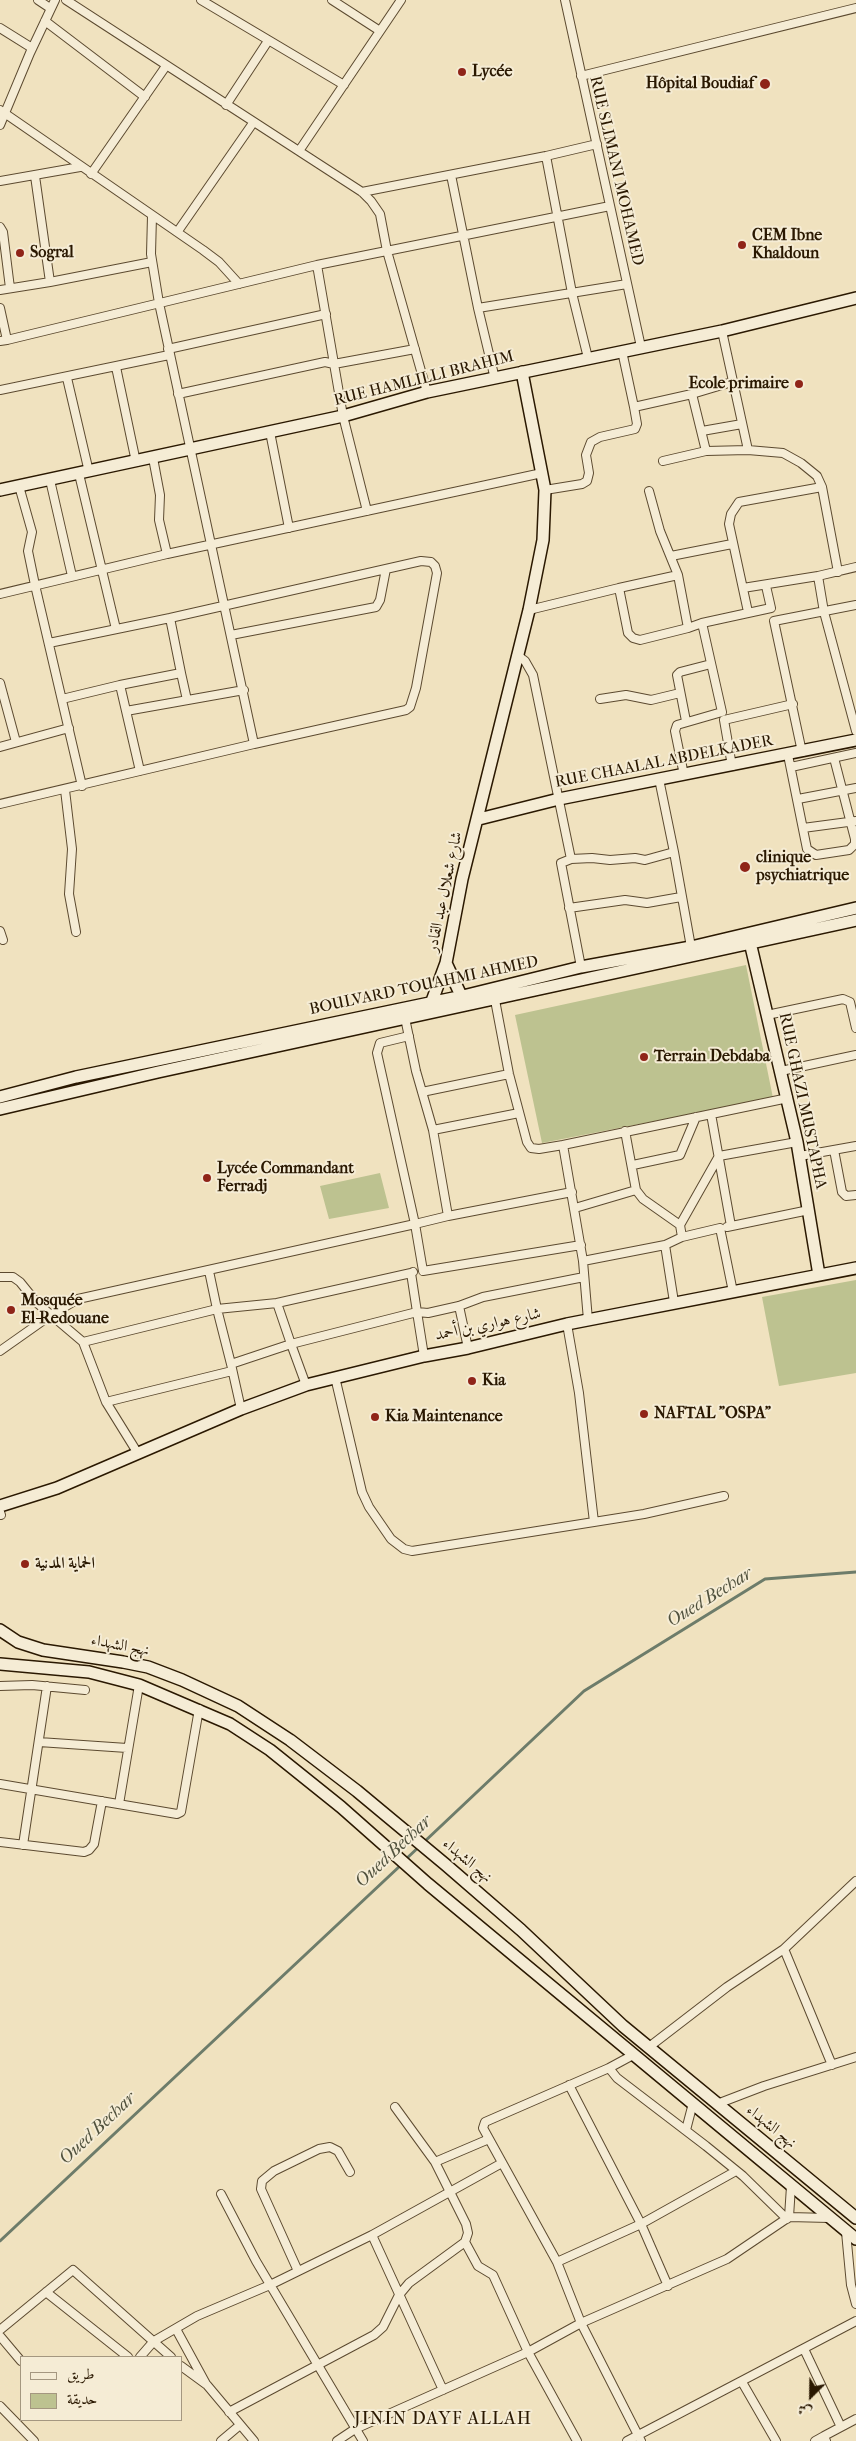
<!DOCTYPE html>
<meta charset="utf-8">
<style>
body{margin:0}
#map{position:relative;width:856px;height:2441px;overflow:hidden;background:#f0e2bf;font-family:"IM FELL French Canon",Amiri,serif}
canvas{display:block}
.legend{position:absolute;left:20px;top:2356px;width:162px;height:65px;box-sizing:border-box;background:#f5ecd5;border:1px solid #a49780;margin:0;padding:6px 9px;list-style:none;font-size:15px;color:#2a1801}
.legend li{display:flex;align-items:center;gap:10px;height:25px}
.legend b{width:25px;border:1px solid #a49780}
.north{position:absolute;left:786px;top:2371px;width:50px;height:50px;-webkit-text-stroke:4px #f5ecd5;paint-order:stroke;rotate:203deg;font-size:14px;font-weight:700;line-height:20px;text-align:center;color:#2a1801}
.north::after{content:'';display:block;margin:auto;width:18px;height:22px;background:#2a1801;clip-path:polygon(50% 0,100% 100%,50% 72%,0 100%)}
</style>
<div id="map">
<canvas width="856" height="2441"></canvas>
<ul class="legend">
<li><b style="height:6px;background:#f5ecd5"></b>طريق</li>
<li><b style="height:14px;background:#bdc290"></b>حديقة</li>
</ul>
<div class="north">ش</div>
</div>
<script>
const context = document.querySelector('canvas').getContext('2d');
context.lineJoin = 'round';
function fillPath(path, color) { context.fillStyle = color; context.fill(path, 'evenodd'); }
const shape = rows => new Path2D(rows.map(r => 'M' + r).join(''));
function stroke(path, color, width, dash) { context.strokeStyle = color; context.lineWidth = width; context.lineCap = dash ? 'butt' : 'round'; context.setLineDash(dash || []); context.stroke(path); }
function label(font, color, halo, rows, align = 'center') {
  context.font = font + ' "IM FELL French Canon",Amiri,serif'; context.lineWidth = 4; context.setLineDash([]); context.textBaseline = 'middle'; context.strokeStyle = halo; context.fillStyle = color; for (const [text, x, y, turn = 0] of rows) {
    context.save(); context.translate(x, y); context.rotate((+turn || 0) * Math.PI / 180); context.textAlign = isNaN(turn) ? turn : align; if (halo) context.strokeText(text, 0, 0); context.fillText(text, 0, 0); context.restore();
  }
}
fillPath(shape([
 [746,965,773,1098,542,1143,515,1015],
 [380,1173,389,1208,329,1219,320,1186],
 [856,1280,856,1373,779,1386,762,1297]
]), '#bdc290');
stroke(shape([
 [405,1860,584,1691,765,1579,856,1572],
 [0,2241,401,1865]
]), '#6d7c6a', 3);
const street = shape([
 [38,0,50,8],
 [66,0,362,192,371,201,380,214,387,251,427,392],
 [201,0,344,85],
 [332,0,380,31],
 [565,0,641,347],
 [45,21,145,97],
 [0,28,32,48],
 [581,76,856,8],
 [226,105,268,41],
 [0,110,203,250,219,262,239,284],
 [0,125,30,53,55,0],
 [299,151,401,0],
 [546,156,572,293,588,358],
 [91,174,166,66],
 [451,175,478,308,495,379],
 [0,181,80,167],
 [362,192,546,156,597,144],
 [0,227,3,232,10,288],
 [178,231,253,123],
 [317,265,343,416,367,511],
 [50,282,152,262],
 [0,290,50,282,35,176],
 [0,308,7,340,0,341],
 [478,308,627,284],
 [722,331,748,450,783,453,801,463,817,476,822,487],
 [7,340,317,265,610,206],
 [168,349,326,314],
 [622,351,634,407,692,394],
 [116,367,136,462],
 [67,378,89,472],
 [732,382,692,394,706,451,748,450],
 [0,390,169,355],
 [178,394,325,362,334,364,415,349],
 [702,431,742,424],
 [270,432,289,528],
 [153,458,160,495,159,520,167,554],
 [663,461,706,451],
 [79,474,116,629],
 [50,480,72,576],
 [19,486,32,532,28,551,35,585,82,786],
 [545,490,582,484,587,481,589,473,586,455,591,442,600,437,635,429,637,424,634,407],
 [649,491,660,531,678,575,688,628,702,623],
 [671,556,732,544],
 [678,575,619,588,628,633,633,638,640,640,688,628],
 [818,576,856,567],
 [743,588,818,576,824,612,856,731],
 [0,594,167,554,542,473],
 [529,610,619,588],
 [748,612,729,524,731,514,739,502,822,487,838,572],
 [231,635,376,607,380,600,386,569],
 [49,643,170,618],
 [517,655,525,661,533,675,571,859],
 [181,673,170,618,421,561,431,562,435,566,437,573,416,688,410,707,406,710,254,744],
 [0,683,16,742],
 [120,685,181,673,187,700],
 [62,699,120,685,140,771],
 [600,699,626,695,651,700,680,693],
 [126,711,244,690],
 [686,721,677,675,680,672,711,664],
 [0,747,69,728],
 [802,752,774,621,856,605],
 [788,755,807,849,816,855,849,850,855,844,855,839,834,758],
 [732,766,724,720,793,704],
 [791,767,856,753],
 [684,775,675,731,677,725,722,712,702,623,771,608,766,586],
 [659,779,674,852,691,947],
 [65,790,72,849,69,894,76,932],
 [798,799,856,788],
 [0,804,254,744,159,303,151,254,152,216],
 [803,828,856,821],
 [569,908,625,900,647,903,681,897],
 [0,931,3,940],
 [581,967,561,863,571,859,592,858,610,860,635,858,645,860,674,852],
 [495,1000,509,1074,527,1142,531,1148,539,1149,563,1145,583,1261,665,1245],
 [767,1015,843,999,850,1002,856,1028],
 [405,1018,416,1071,433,1130,519,1113],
 [409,1036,380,1043,377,1053,415,1224,448,1216,433,1130],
 [781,1071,856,1055],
 [422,1092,509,1074],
 [711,1114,731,1226],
 [625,1131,636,1190,643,1199,680,1225],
 [563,1145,788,1098],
 [834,1150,842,1192,846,1196,856,1195],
 [800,1156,856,1146],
 [633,1165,680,1155,696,1117],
 [575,1208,636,1190],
 [448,1216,572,1192],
 [727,1227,809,1210],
 [682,1237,680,1225,719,1156,797,1142],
 [583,1261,588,1320],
 [413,1272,411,1273,417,1312,428,1313,459,1306,483,1297,584,1277],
 [0,1277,13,1277,20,1282,37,1303,83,1342,106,1402,137,1452],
 [674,1302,665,1245,682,1237,720,1228,733,1292],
 [459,1306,468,1348],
 [567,1324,579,1393,594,1522],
 [83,1342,217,1309,209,1271],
 [0,1351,51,1315,78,1299,415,1224,423,1271,581,1245],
 [231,1364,217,1309,277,1303],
 [335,1377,362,1492,369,1507,391,1539,404,1549,412,1551,644,1514,724,1496],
 [306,1385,291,1344,417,1312,424,1356],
 [106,1402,232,1371],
 [241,1409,231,1364,291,1344,277,1303,411,1273],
 [0,1512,1,1515],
 [0,1686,32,1685,85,1690],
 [39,1742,127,1748],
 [0,1784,177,1814,181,1812,199,1709],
 [119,1804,139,1685],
 [0,1842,84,1852,89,1850,94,1844,102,1801],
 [23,1845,47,1686],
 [784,1949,856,1881],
 [649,2047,727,1987,784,1949,832,2065],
 [633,2055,609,2068,617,2078,706,2146,743,2176,787,2219],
 [609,2068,485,2122,483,2128,557,2262,581,2323,641,2441],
 [717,2104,764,2086,856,2057],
 [686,2130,693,2103],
 [435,2162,489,2139],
 [221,2194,256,2261,363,2441],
 [789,2217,791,2186],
 [846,2232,851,2285,856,2304],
 [372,2235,502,2163],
 [465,2242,478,2266,493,2275,528,2352,577,2441],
 [557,2262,641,2224,569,2085],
 [298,2271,261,2189,262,2181,274,2171,319,2149,330,2147,338,2151,350,2172],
 [668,2286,641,2224,736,2171],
 [46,2292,128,2357],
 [176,2329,206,2384],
 [0,2330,73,2270,171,2357],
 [0,2336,21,2361],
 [804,2349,841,2427],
 [140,2357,154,2341,197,2316,270,2285,372,2235,443,2390],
 [181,2366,207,2385,254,2441],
 [742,2382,776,2441],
 [0,2406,34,2441],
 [229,2412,374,2335,383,2327,399,2295,409,2283,465,2242,468,2233,466,2224,435,2162,395,2107],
 [221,2441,240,2425],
 [337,2441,355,2429,528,2352,581,2323,727,2259,789,2217,829,2218],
 [627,2441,856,2321],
 [815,2441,824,2436],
 [826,2441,824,2436,856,2419]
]);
const secondary = shape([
 [0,490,343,416,427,392,722,331,856,298],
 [479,819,559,799,856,740],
 [749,938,797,1142,819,1275],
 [446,963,464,1002],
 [433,1006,432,1001,446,963,462,879,529,610,543,540,545,490,522,372],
 [0,1097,76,1077,463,996,581,967,691,947,856,908],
 [0,1109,158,1072,856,920],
 [0,1506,57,1488,241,1409,306,1385,424,1356,468,1348,567,1324,856,1268],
 [0,1630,18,1642,43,1650,123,1662,148,1667,182,1680,238,1706,290,1740,357,1791,446,1865,521,1930,623,2026,856,2218],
 [0,1664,89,1672,139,1685,230,1724,270,1750,341,1807,428,1884,856,2239]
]);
stroke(street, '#5c4a30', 10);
stroke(secondary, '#2a1801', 14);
stroke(street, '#f5ecd5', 8);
stroke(secondary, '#f5ecd5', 11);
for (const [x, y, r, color] of [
 [462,72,5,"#8f2418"],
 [765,84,6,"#8f2418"],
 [742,245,5,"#8f2418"],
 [20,253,5,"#8f2418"],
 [799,384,5,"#8f2418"],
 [745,867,6,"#8f2418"],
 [644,1057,5,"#8f2418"],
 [207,1178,5,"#8f2418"],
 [11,1310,5,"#8f2418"],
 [472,1381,5,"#8f2418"],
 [644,1414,5,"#8f2418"],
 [375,1417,5,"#8f2418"],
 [25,1564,5,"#8f2418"]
]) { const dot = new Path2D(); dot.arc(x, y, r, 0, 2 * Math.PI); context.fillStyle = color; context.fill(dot); stroke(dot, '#f5ecd5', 2); }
label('bold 16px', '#2a1801', '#f5ecd5', [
 ["Lycée",472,72],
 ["Hôpital Boudiaf",754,84,"right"],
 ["CEM Ibne",752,236],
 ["Khaldoun",752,254],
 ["Sogral",30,253],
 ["Ecole primaire",789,384,"right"],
 ["clinique",756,858],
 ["psychiatrique",756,876],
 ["Terrain Debdaba",654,1057],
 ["Lycée Commandant",217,1169],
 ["Ferradj",217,1187],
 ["Mosquée",21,1301],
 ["El-Redouane",21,1319],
 ["Kia",482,1381],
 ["NAFTAL \"OSPA\"",654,1414],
 ["Kia Maintenance",385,1417],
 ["الحماية المدنية",35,1564]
], 'left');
label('16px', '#2a1801', '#f5ecd5', [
 ["RUE SLIMANI MOHAMED",616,171,77],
 ["RUE HAMLILLI BRAHIM",424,379,-14],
 ["RUE CHAALAL ABDELKADER",664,762,-11],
 ["شارع شعلال عبد القادر",445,892,-78],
 ["BOULVARD TOUAHMI AHMED",424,986,-12],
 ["RUE GHAZI MUSTAPHA",802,1101,78],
 ["شارع هواري بن أحمد",488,1325,-12],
 ["نهج الشهداء",120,1646,11],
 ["نهج الشهداء",467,1861,40],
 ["نهج الشهداء",771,2127,39]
]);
label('italic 18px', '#51523e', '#f5ecd5', [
 ["Oued Bechar",710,1598,-32],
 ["Oued Bechar",394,1852,-43],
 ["Oued Bechar",98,2129,-43]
]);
context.letterSpacing = '1px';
label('18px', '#2a1801', '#f5ecd5', [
 ["JININ DAYF ALLAH",443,2420]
]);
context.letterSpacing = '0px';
</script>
